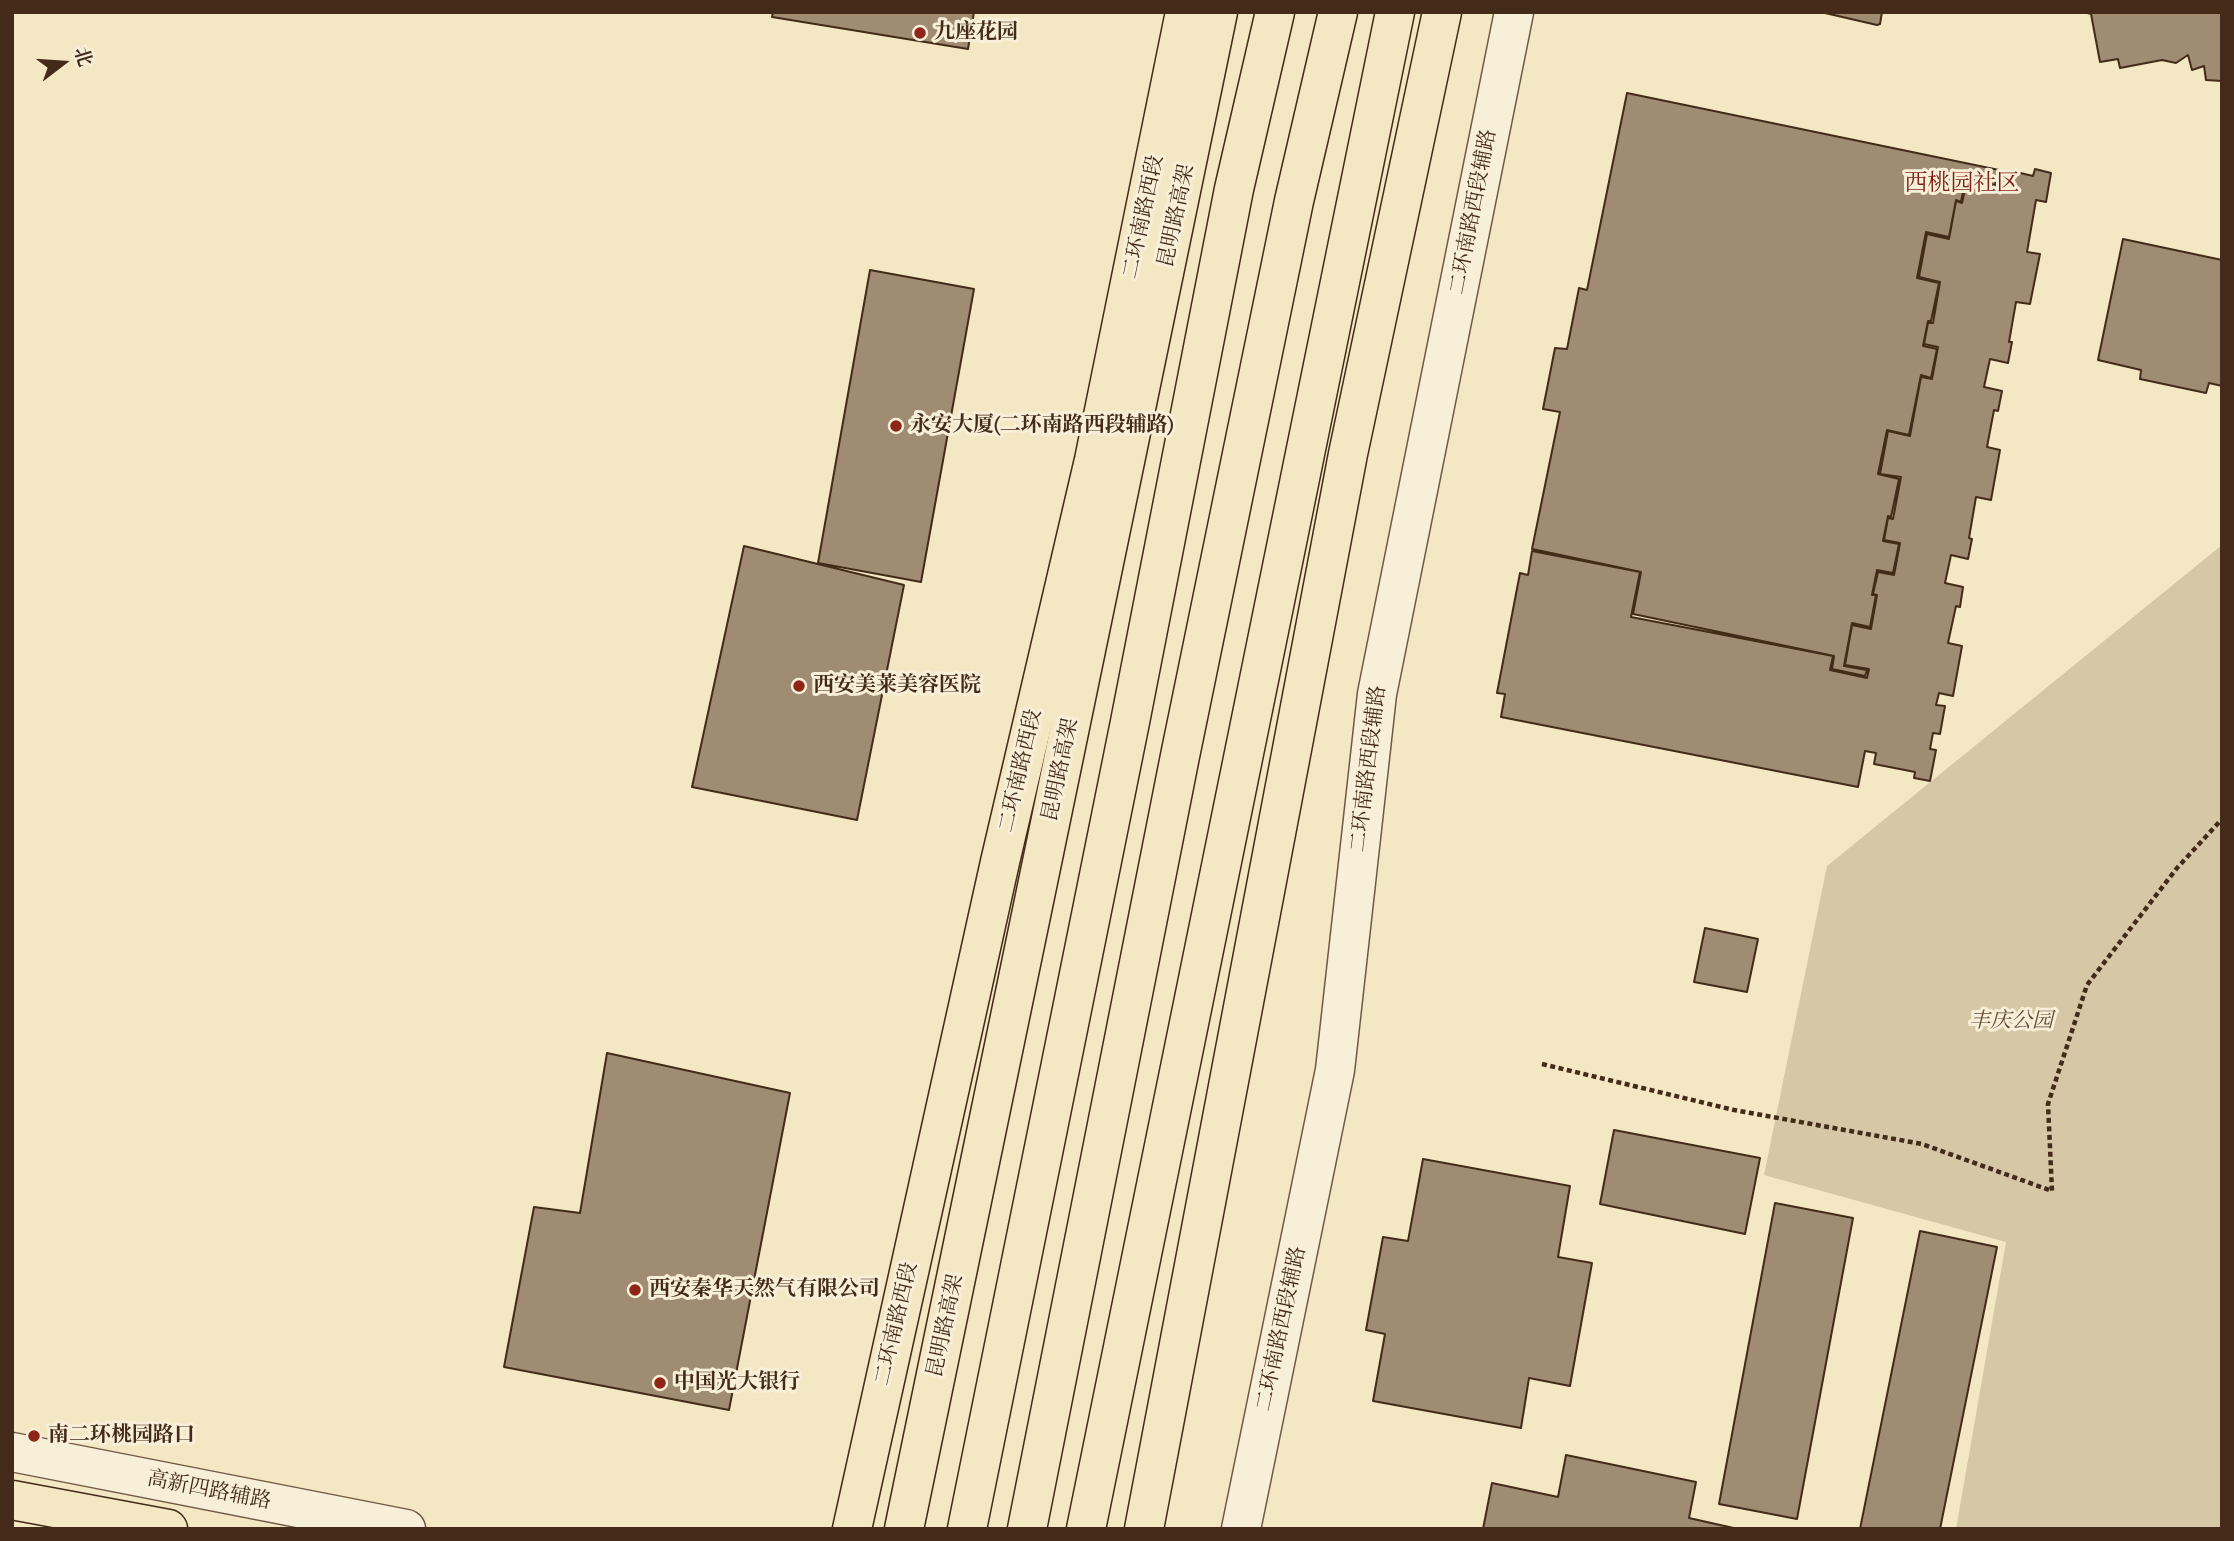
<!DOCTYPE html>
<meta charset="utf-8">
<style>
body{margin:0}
#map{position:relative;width:2234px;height:1541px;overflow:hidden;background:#f4e7c4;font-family:"IM FELL French Canon","Noto Serif SC",serif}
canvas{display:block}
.frame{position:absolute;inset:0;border:14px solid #442a19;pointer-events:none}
.north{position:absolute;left:28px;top:28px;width:70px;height:70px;-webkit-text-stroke:5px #f8efd9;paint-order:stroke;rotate:73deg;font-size:19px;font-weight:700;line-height:28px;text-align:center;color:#442a19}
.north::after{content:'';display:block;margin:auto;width:24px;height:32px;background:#442a19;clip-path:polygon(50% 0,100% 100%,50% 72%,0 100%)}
</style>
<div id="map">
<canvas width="2234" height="1541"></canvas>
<div class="frame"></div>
<div class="north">北</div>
</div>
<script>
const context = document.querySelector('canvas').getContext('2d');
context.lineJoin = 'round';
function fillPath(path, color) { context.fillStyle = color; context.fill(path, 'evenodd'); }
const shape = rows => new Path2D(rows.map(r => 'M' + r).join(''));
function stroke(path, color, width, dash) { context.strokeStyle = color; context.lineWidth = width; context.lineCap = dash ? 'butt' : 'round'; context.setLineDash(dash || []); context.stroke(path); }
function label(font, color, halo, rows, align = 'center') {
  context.font = font + ' "IM FELL French Canon","Noto Serif SC",serif'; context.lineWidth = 6; context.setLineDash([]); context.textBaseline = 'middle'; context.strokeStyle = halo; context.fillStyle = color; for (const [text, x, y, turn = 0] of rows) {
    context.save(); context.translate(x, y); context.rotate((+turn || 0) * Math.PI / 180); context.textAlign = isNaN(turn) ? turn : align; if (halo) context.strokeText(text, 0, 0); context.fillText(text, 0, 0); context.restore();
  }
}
fillPath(shape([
 [2222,545,2222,1529,1956,1529,2006,1242,1764,1175,1827,866]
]), '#d6c7a7');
const building = shape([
 [773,12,974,12,968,49,772,17,773,12],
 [1882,12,1880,24,1877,25,1825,13,1882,12],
 [2084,12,2222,12,2222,81,2206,80,2204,66,2192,70,2188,55,2176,63,2162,60,2120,68,2118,59,2100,62,2091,14,2084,12],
 [1627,93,1999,170,1995,185,1966,178,1961,202,1956,200,1949,237,1926,232,1917,278,1939,283,1931,321,1928,321,1923,346,1937,349,1931,378,1921,375,1909,435,1887,430,1878,474,1899,479,1891,517,1888,516,1883,541,1899,544,1893,573,1877,570,1872,595,1876,595,1870,627,1852,623,1844,666,1867,670,1865,676,1832,669,1834,656,1633,614,1641,572,1532,549,1560,412,1543,409,1555,348,1567,349,1579,288,1587,290,1627,93],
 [2035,169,2051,173,2046,202,2036,200,2027,252,2040,254,2030,304,2016,302,2009,342,2012,342,2008,363,1990,359,1984,387,2002,391,1998,411,1994,410,1987,447,2000,450,1991,500,1976,497,1969,538,1972,539,1968,559,1951,555,1945,583,1963,587,1960,607,1956,606,1948,643,1962,646,1953,696,1939,693,1936,705,1945,706,1940,734,1933,733,1930,749,1936,750,1930,781,1914,778,1915,772,1874,764,1876,753,1865,751,1858,787,1501,717,1505,694,1497,693,1520,573,1528,575,1532,551,1640,572,1631,617,1833,656,1830,670,1867,678,1869,669,1845,665,1852,625,1871,629,1877,595,1873,594,1878,572,1894,575,1900,543,1884,540,1888,518,1893,519,1901,477,1880,474,1888,431,1910,436,1921,377,1932,379,1938,347,1924,344,1928,323,1933,323,1940,282,1919,277,1927,234,1949,239,1956,201,1962,203,1967,180,1996,186,1998,176,2011,179,2012,171,2033,176,2035,169],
 [2123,239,2222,260,2222,386,2209,383,2206,393,2140,379,2141,370,2098,360,2123,239],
 [870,270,974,289,921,582,818,563,870,270],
 [744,546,904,585,857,820,692,787,744,546],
 [1705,928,1758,939,1747,992,1694,982,1705,928],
 [607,1053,790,1093,729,1410,504,1367,534,1207,580,1213,607,1053],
 [1614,1130,1760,1158,1745,1234,1600,1204,1614,1130],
 [1423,1159,1570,1186,1558,1257,1592,1263,1570,1386,1529,1378,1521,1428,1373,1401,1385,1334,1366,1330,1383,1237,1408,1241,1423,1159],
 [1775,1203,1853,1218,1797,1519,1719,1504,1775,1203],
 [1920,1231,1997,1247,1940,1529,1860,1529,1920,1231],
 [1566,1455,1696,1482,1689,1518,1738,1529,1483,1529,1492,1483,1558,1497,1566,1455]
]);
fillPath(building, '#a08c72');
stroke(building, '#442a19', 2);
const minor = shape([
 [12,1452,406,1529],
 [1241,1529,1335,1070,1377,694,1514,12]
]);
const major = shape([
 [12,1500,168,1529],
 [852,1529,1000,862,1094,460,1185,12],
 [1144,1529,1348,454,1442,12]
]);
const highway = shape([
 [904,1529,1218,12],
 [967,1529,1130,722,1234,189,1275,12],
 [1027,1529,1180,756,1294,201,1338,12],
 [1086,1529,1395,12]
]);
stroke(minor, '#705944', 41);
stroke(major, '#442a19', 41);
stroke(highway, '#442a19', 41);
stroke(shape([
 [1542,1064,1734,1110,1922,1144,2052,1191,2048,1104,2087,985,2177,868,2222,819]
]), '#442a19', 4.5, [5, 3.5]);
stroke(minor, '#f8efd9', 38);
stroke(major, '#f4e7c4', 38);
stroke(highway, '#f4e7c4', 38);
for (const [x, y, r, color] of [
 [920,33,7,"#8f2418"],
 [896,426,7,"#8f2418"],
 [799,686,7,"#8f2418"],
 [635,1290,7,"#8f2418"],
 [660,1383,7,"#8f2418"],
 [34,1436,7,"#8f2418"]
]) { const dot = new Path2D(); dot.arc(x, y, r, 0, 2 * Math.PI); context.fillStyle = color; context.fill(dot); stroke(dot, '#f8efd9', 2.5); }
label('bold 21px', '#442a19', '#f8efd9', [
 ["九座花园",934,33],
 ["永安大厦(二环南路西段辅路)",910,426],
 ["西安美莱美容医院",813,686],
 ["西安秦华天然气有限公司",649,1290],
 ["中国光大银行",674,1383],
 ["南二环桃园路口",48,1436]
], 'left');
label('21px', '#442a19', '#f8efd9', [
 ["二环南路西段辅路",1474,212,-79],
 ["昆明路高架",1177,216,-78],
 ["二环南路西段",1144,217,-78],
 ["二环南路西段辅路",1369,769,-83],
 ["昆明路高架",1061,770,-78],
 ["二环南路西段",1021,771,-77],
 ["二环南路西段",897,1324,-77],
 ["昆明路高架",946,1326,-78],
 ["二环南路西段辅路",1282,1329,-78],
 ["高新四路辅路",209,1491,11]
]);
label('italic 21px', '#614935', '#f8efd9', [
 ["丰庆公园",2011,1022]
]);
label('23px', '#7a1f14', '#f8efd9', [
 ["西桃园社区",1962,184]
]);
</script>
